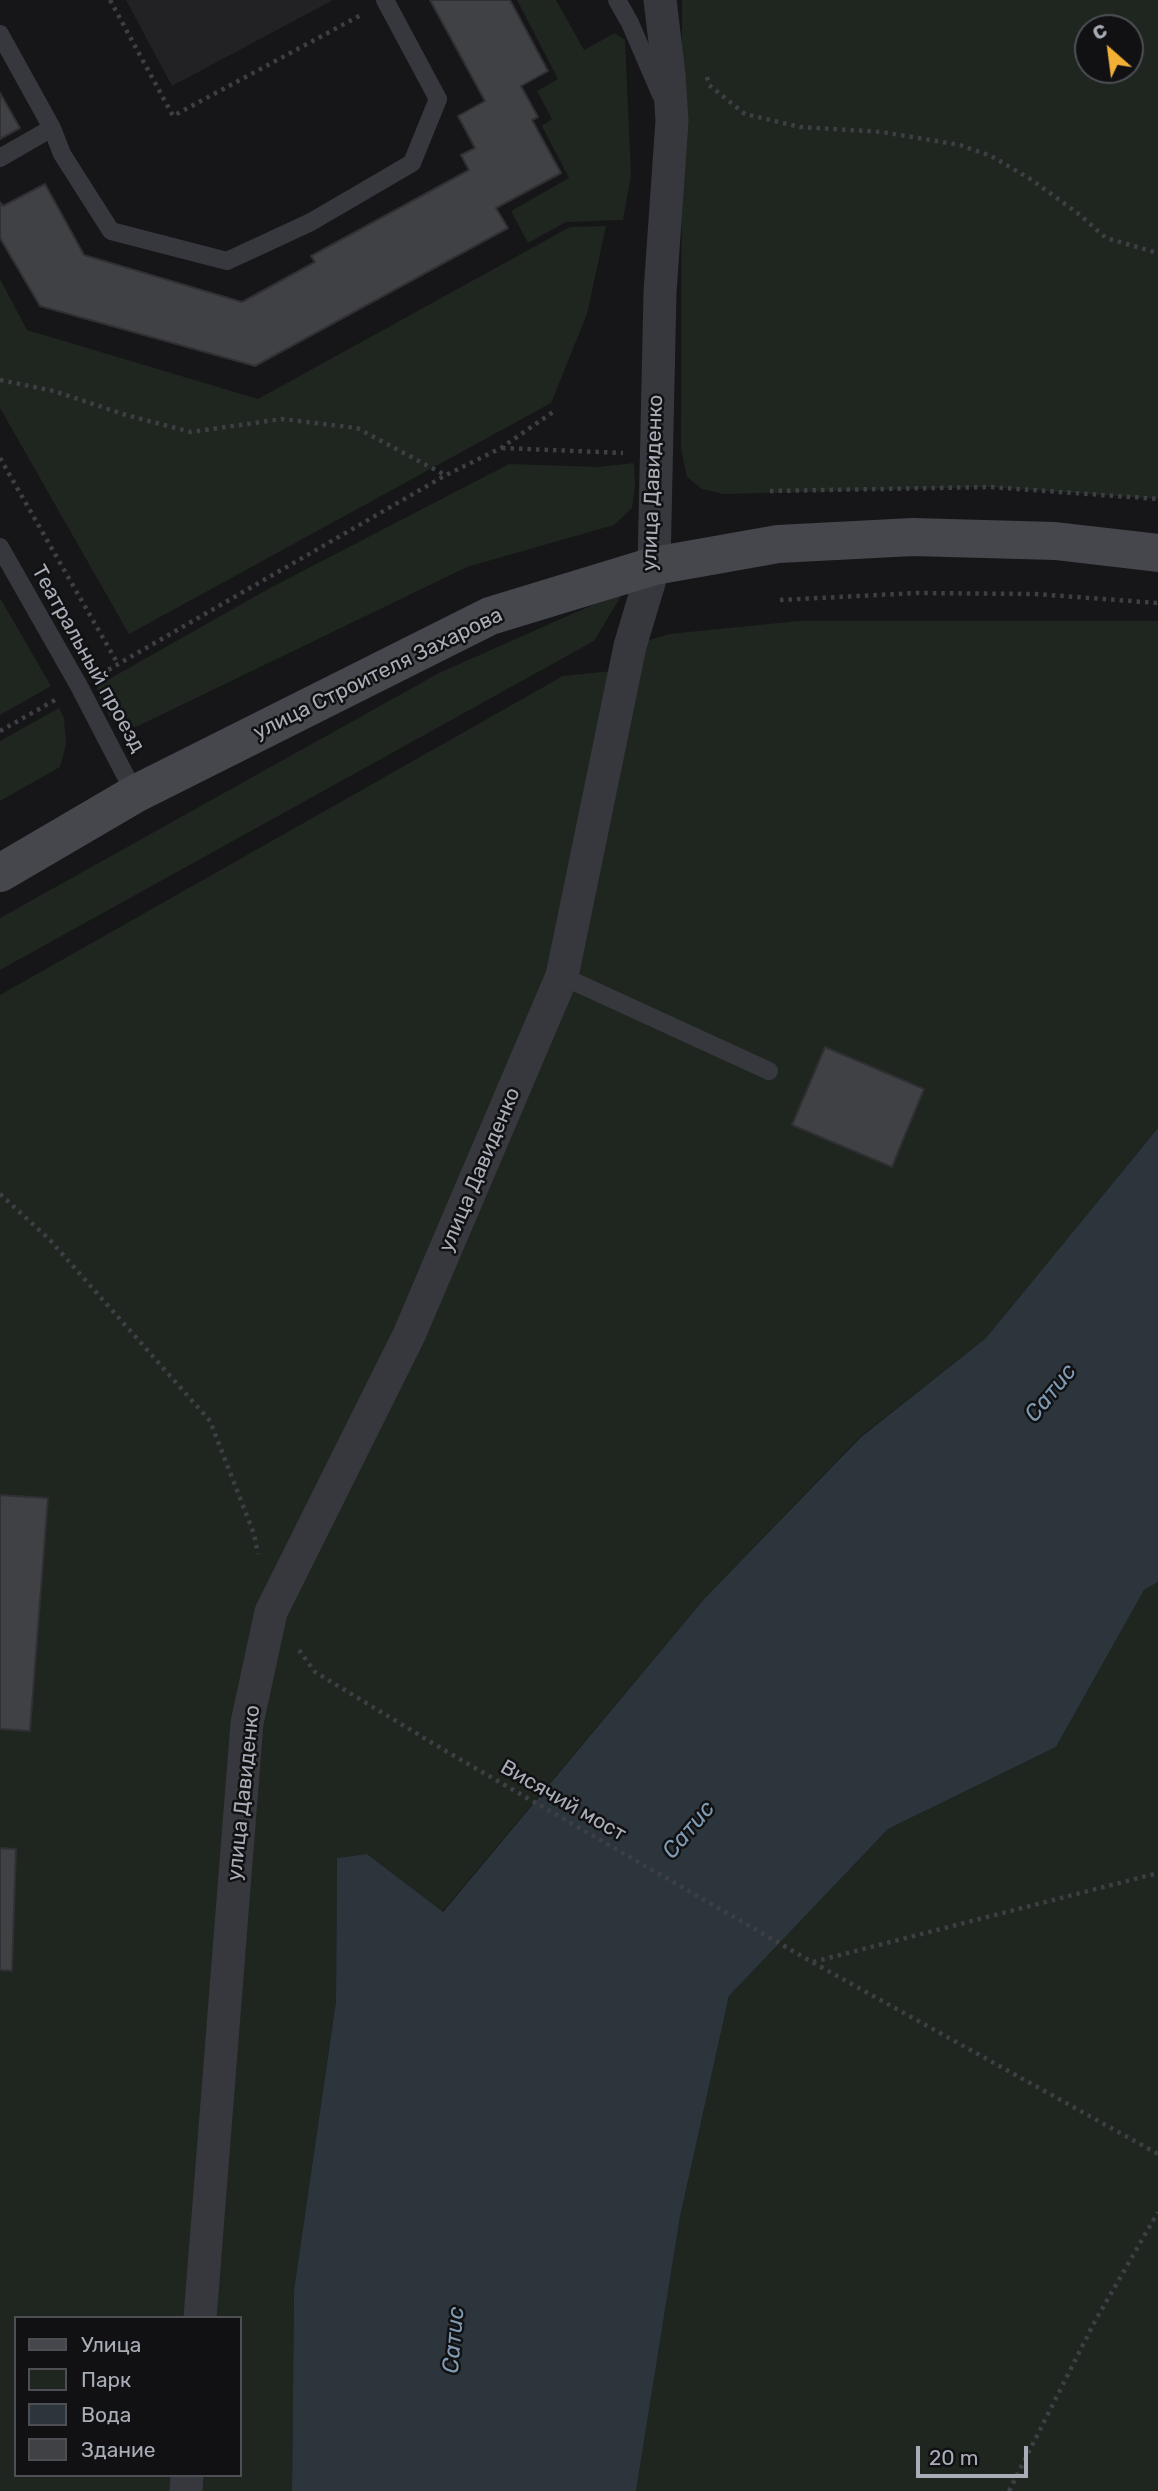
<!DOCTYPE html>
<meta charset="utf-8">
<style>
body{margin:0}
#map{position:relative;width:1158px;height:2491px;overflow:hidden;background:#161618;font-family:Rubik,sans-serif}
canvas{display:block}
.legend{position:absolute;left:14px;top:2316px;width:228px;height:161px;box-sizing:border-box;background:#111113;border:2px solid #4d4f55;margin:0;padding:9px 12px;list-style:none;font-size:21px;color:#a8adb8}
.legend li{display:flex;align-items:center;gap:14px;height:35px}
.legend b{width:35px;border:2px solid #4d4f55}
.north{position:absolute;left:1074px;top:14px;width:70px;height:70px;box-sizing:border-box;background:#111113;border:2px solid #4d4f55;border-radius:50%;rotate:332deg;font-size:19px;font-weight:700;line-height:28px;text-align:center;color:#a8adb8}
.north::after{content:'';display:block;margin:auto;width:24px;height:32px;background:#f2b134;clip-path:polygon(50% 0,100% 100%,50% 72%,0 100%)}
.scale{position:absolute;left:916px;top:2446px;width:112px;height:32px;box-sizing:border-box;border:4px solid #a8adb8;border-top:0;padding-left:9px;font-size:21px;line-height:24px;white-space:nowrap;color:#a8adb8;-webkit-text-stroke:5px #111113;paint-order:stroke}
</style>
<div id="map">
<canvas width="1158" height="2491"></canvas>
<ul class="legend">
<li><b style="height:9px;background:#45474d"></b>Улица</li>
<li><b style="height:19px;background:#1e261f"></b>Парк</li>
<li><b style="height:19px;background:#2c353c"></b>Вода</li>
<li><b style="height:19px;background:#404145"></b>Здание</li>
</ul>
<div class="north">С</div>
<div class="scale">20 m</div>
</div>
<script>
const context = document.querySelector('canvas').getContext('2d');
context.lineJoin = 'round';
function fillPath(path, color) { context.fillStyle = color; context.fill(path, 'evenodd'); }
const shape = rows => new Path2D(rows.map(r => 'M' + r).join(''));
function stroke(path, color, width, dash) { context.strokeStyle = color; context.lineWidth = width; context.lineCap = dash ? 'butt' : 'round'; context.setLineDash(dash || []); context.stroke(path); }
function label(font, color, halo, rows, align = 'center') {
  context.font = font + ' Rubik,sans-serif'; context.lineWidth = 5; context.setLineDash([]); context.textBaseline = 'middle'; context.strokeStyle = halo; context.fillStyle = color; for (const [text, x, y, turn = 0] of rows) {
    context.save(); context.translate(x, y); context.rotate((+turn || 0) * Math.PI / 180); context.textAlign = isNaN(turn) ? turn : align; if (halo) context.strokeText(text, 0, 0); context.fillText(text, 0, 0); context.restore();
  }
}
fillPath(shape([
 [126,0,333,0,172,86]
]), '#222225');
fillPath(shape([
 [517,0,556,0,584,50,615,33,625,40,631,175,623,220,566,222,528,243,511,211,569,178,542,126,552,119,537,91,558,79],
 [682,0,1158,0,1158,499,990,487,724,494,702,489,687,477,681,449],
 [1088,28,1130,28,1130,70,1088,70],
 [606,226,587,314,551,403,129,634,0,408,0,279,27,330,258,399,570,227],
 [634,463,635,486,632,508,614,525,467,567,136,727,113,722,98,695,97,686,270,588,509,464,598,467],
 [624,591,594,641,0,970,0,918,439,673],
 [0,598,51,686,0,715],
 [798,621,1158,621,1158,1128,986,1338,860,1437,705,1598,442,1912,367,1854,337,1858,336,2000,294,2290,292,2491,0,2491,0,995,563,676,612,671,630,646,669,634],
 [16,2318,240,2318,240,2475,16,2475],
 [59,708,64,718,66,744,60,767,0,801,0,741],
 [1158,1582,1158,2491,636,2491,680,2217,729,1996,888,1829,1056,1747,1144,1590]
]), '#1e261f');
fillPath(shape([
 [1158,1128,1158,1582,1144,1590,1056,1747,888,1829,729,1996,680,2217,636,2491,292,2491,294,2290,336,2001,337,1858,367,1854,443,1912,705,1598,861,1437,986,1338]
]), '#2c353c');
const building = shape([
 [430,0,510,0,548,71,521,86,538,117,532,120,561,173,496,208,508,228,255,366,40,306,0,238,0,202,3,206,45,184,84,255,242,302,315,262,311,256,469,170,461,155,475,148,458,116,485,101,430,0],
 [0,93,20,128,0,139,0,93],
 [825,1047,924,1089,892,1167,792,1125,825,1047],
 [0,1495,48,1498,30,1731,0,1729,0,1495],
 [0,1848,16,1849,12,1971,0,1970,0,1848]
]);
fillPath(building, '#404145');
stroke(building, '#303034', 2);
stroke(shape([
 [110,0,173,116,361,15],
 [707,77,709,85,745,114,800,127,882,132,960,145,991,156,1032,180,1080,215,1106,238,1158,253],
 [0,380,54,391,126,415,191,432,282,419,357,428,445,475],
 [502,448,623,453],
 [0,458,118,664],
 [770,491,990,487,1158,499],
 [780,600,916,593,1036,594,1158,603],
 [101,674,446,475,501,448,553,412],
 [0,731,57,699],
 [0,1194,49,1239,210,1421,254,1534,258,1554],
 [299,1650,315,1672,444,1750,812,1962,1158,2154],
 [813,1962,1158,1873],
 [1009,2491,1094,2323,1158,2212]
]), '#3d3f44', 4.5, [3.5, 5]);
stroke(shape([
 [617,0,630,23,661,95],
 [0,34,52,128,62,154,111,231,227,261,311,222,412,163,438,99,385,0],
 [0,158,52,128],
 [0,547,79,686,135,794],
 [562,976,769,1071]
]), '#37383d', 18);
stroke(shape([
 [200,2318,247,1723,271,1612,409,1335,562,976,630,646,654,566,660,292,672,121,669,75,660,0],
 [186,2491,187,2475]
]), '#37383d', 33);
stroke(shape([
 [0,873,135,794,490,616,654,566,778,544,913,537,1055,541,1158,553]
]), '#45474d', 38);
label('21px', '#a8adb8', '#111113', [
 ["улица Давиденко",653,483,-88],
 ["Театральный проезд",88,659,61],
 ["улица Строителя Захарова",378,674,-26],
 ["улица Давиденко",480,1170,-67],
 ["улица Давиденко",244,1793,-84],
 ["Висячий мост",563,1801,30]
]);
label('italic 23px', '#7f9bb3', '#111113', [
 ["Сатис",1051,1393,-51],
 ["Сатис",689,1830,-50],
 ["Сатис",454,2340,-85]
]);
</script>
